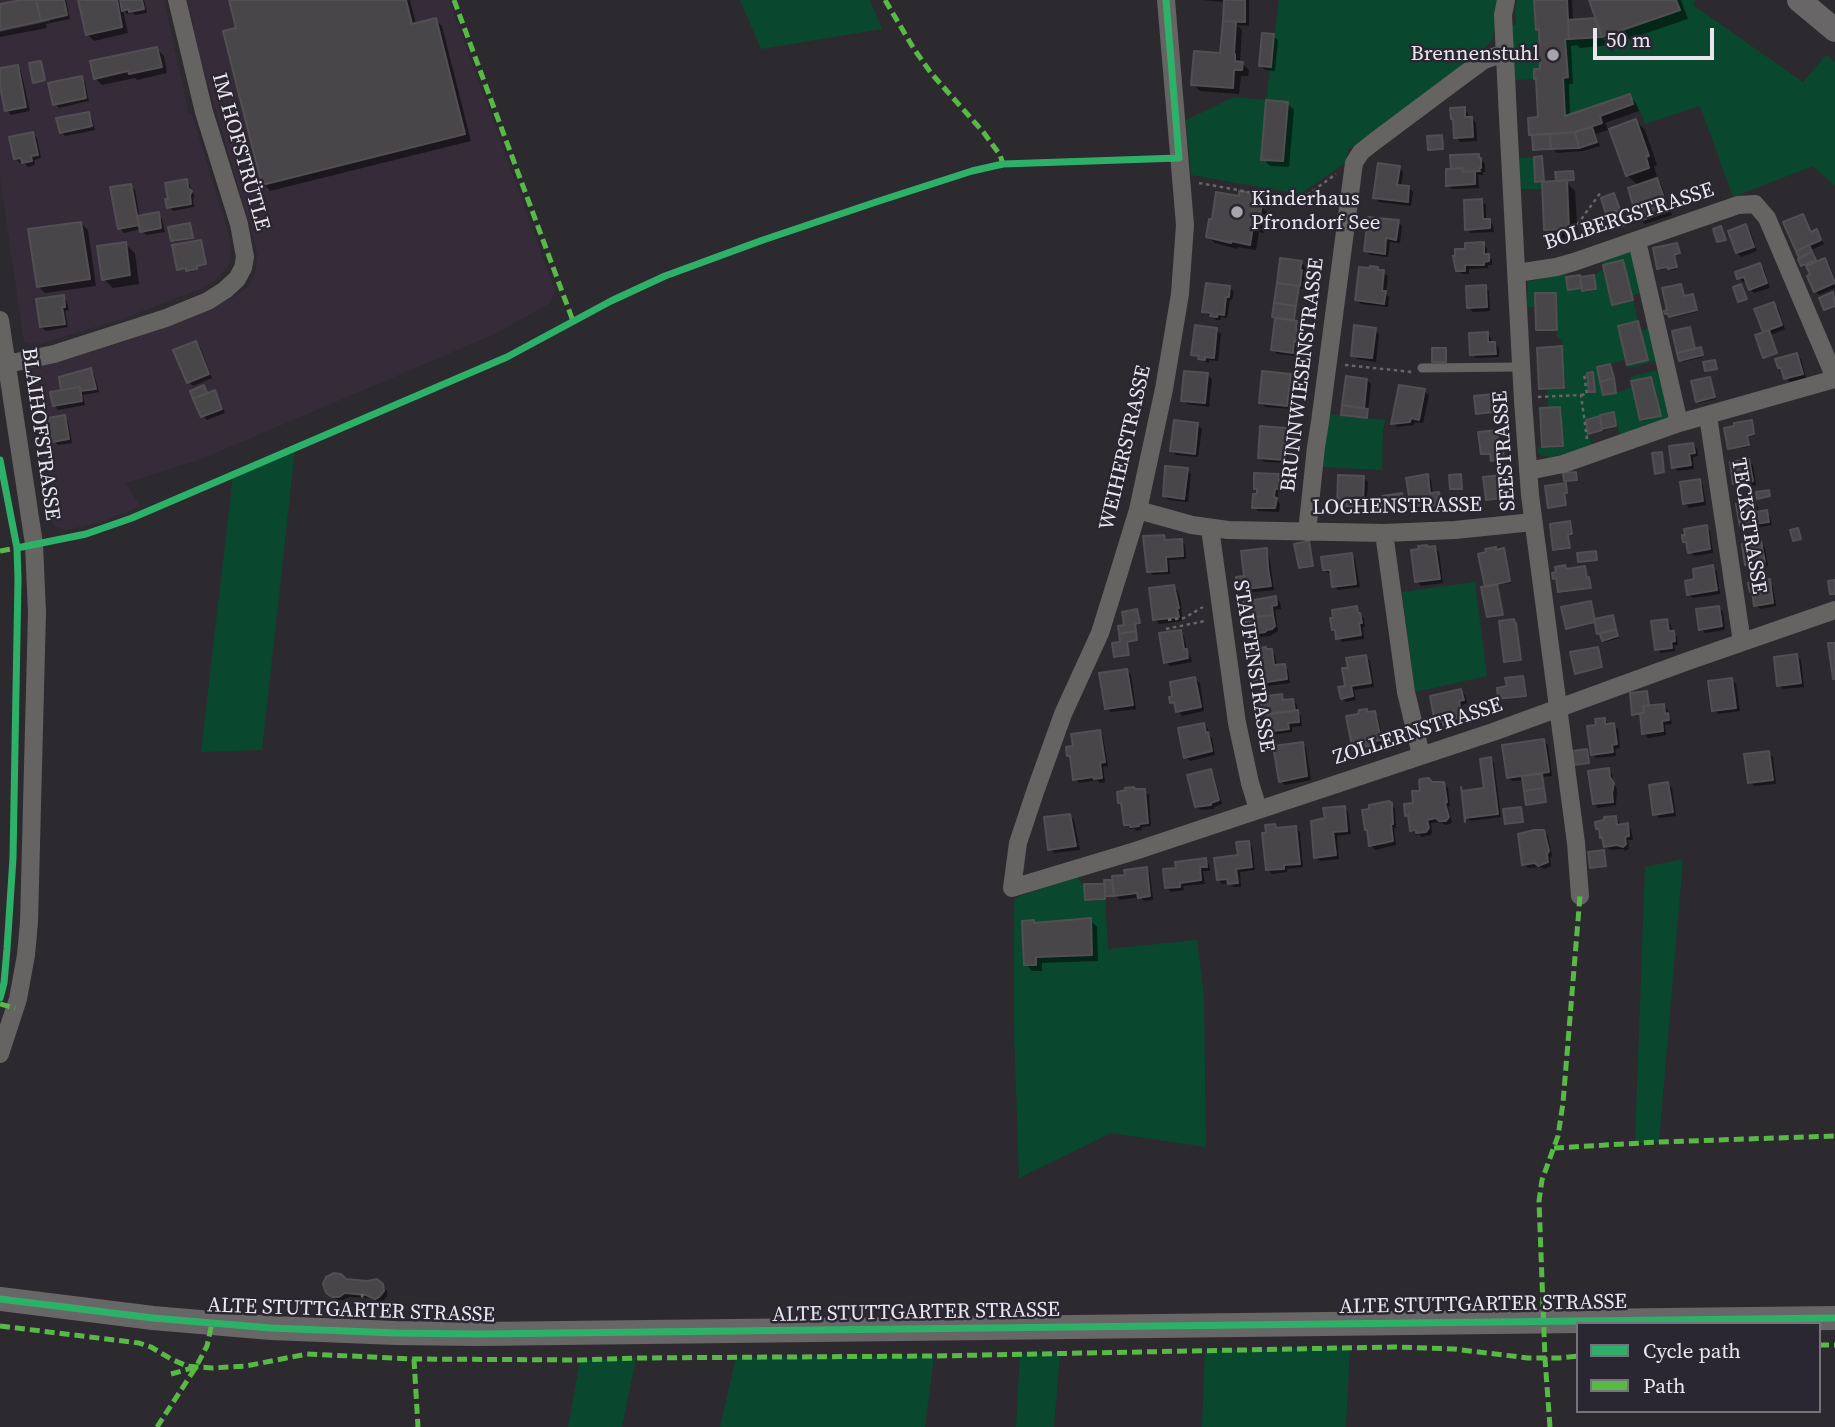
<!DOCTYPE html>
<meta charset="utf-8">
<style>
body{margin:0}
#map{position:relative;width:1835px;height:1427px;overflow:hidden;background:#2c2a2f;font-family:"Source Serif 4",serif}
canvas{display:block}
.legend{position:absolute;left:1576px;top:1322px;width:245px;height:91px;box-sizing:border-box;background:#2b2732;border:2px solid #77737d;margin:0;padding:9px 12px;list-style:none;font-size:21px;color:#e9e6ee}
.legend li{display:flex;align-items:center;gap:14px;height:35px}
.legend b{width:35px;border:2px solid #77737d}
.scale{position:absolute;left:1593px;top:28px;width:121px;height:32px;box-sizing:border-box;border:4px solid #e9e6ee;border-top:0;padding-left:9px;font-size:21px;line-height:24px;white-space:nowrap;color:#e9e6ee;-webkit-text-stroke:5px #2b2732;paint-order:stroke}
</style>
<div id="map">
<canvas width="1835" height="1427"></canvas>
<ul class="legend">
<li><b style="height:9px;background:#2db169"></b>Cycle path</li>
<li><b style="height:9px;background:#58b947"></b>Path</li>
</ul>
<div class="scale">50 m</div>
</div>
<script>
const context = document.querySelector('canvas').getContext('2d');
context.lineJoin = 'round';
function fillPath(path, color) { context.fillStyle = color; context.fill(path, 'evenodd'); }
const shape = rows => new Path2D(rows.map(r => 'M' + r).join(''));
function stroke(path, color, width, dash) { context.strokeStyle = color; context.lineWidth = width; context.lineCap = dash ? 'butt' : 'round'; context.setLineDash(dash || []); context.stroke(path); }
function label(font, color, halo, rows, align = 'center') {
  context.font = font + ' "Source Serif 4",serif'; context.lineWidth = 5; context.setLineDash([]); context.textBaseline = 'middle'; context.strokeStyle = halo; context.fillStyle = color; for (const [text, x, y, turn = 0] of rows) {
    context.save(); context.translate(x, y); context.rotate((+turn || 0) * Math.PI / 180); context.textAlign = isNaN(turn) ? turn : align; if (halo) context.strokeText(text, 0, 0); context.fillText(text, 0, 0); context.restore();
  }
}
fillPath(shape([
 [0,0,164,0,189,115,192,114,230,239,231,253,229,264,218,278,202,288,122,319,42,343,34,344,24,342,0,178],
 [188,0,449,0,555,291,550,303,497,333,202,459,125,483,140,506,102,522,66,530,56,527,50,519,50,501,29,372,38,367,118,344,191,317,228,300,243,291,250,284,256,271,257,256,255,244,199,53]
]), '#362c39');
fillPath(shape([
 [740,0,870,0,882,29,761,49],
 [1279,0,1497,0,1495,25,1493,38,1481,53,1348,150,1345,163,1300,194,1191,175,1186,120,1234,97,1266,100],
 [1517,0,1534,0,1536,29,1539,29,1540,69,1534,69,1534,79,1515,80,1512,26,1516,25,1515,6],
 [1676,0,1696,0,1693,5,1803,82,1826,55,1835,62,1835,186,1813,166,1733,197,1700,106,1645,124,1641,113,1633,104,1630,95,1565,116,1563,78,1567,77,1565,39,1602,37,1679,10],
 [1534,157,1535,182,1542,182,1542,189,1521,189,1519,158],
 [1632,250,1644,291,1632,296,1623,260,1603,265,1601,256],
 [1604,269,1633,300,1638,321,1618,326,1626,359,1597,368,1602,395,1616,393,1632,387,1630,377,1657,370,1662,372,1674,417,1620,436,1614,412,1607,413,1586,420,1592,446,1551,457,1542,456,1538,452,1538,447,1563,445,1560,407,1548,408,1547,389,1564,388,1562,339,1557,338,1556,293,1536,293,1536,307,1527,307,1528,282,1565,270,1568,290,1582,288,1582,291,1596,289,1594,275],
 [1653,324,1659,358,1655,361,1628,368,1627,365,1641,332],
 [1329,414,1385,420,1383,432,1382,470,1322,467],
 [295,449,262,750,201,752,233,476],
 [1475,582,1487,676,1415,692,1402,592],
 [1683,859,1659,1142,1635,1143,1645,867],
 [1078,876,1080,882,1084,884,1085,900,1105,899,1108,949,1197,940,1204,997,1206,1147,1111,1133,1019,1178,1014,1028,1014,901,1017,897],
 [1350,1347,1346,1427,1202,1427,1205,1350],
 [1060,1353,1054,1427,1016,1427,1020,1354],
 [934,1356,925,1427,720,1427,736,1357],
 [636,1358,622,1427,568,1427,580,1360]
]), '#09482f');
fillPath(shape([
 [29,0,66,0,70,19,46,24,47,28,0,37,0,32,50,21,49,18,0,28,0,6],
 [80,0,144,0,147,13,135,15,133,13,127,14,123,10,128,33,94,41,87,34],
 [231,0,410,0,416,24,435,20,442,26,471,141,270,191,264,184,238,29],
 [1201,0,1249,0,1249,26,1237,25,1242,30,1240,61,1249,70,1248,76,1241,76,1239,94,1200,91,1193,84,1222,55,1226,2],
 [1536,0,1572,0,1573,21,1598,20,1591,0,1681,0,1688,19,1611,45,1580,48,1577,45,1571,46,1573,84,1569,84,1570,116,1629,96,1636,103,1639,111,1605,123,1608,130,1596,134,1600,146,1583,151,1557,153,1552,148,1552,150,1536,151,1535,150,1534,138,1531,134,1540,119,1542,71,1541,32,1537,29],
 [1273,36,1278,40,1275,71,1265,70,1261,66],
 [157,49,164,56,167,73,137,80,135,78,102,85,95,78],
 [17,66,21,71,30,111,11,115,7,110,0,70],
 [81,78,85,82,89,101,59,108,55,104],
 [1287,103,1294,110,1289,167,1270,166,1263,159],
 [1464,109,1468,113,1469,118,1472,118,1476,123,1477,141,1460,142,1456,137,1455,121,1453,119],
 [88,113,92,118,95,130,65,136,61,132],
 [1636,121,1645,130,1657,165,1654,166,1657,177,1655,178,1661,184,1672,215,1645,224,1641,220,1639,186,1627,175],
 [33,134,37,138,41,158,34,160,35,165,28,167,23,162,20,163,15,159],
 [1478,156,1485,164,1485,172,1483,172,1483,175,1478,175,1479,188,1452,189,1448,185,1452,170],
 [1541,158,1543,159,1545,183,1558,182,1572,173,1574,175,1575,181,1565,181,1575,191,1578,238,1555,239,1546,229,1544,183,1539,183,1537,182],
 [1399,168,1403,172,1401,187,1409,188,1413,192,1411,206,1379,202,1375,197],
 [186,181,190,185,192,192,195,196,193,200,194,207,173,211,169,207],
 [130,185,135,190,140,218,158,214,162,219,165,232,146,235,141,229,124,233,120,228],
 [1257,196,1264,203,1263,208,1268,213,1264,233,1259,232,1256,250,1237,247,1237,249,1215,243,1208,237,1240,198],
 [1481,201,1486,205,1486,221,1489,220,1493,225,1494,232,1471,233,1467,229],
 [1803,216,1807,220,1813,233,1816,232,1820,236,1824,244,1811,250,1817,264,1824,260,1829,264,1835,280,1835,288,1819,295,1815,291,1812,275,1808,265,1804,267,1802,265,1797,250],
 [1398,222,1402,226,1400,243,1390,242,1388,257,1370,255,1366,251],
 [81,223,88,230,96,286,45,293,38,286],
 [189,224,193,239,174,242,172,241],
 [1746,226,1750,230,1757,251,1741,257,1737,252],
 [200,242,206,265,197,267,198,270,190,272,188,269,180,270,178,269],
 [125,244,135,253,139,284,113,288,104,279],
 [1483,244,1487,248,1487,255,1492,260,1492,265,1488,265,1488,268,1469,269,1469,274,1462,274,1457,270,1466,251],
 [1678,246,1680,255,1674,256,1677,269,1671,270,1669,268,1660,270,1659,268],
 [1281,260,1301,262,1305,267,1304,289,1299,289,1295,322,1301,326,1300,333,1303,336,1302,345,1298,344,1297,356,1277,354,1273,350,1276,318,1274,317],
 [1623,262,1633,301,1615,305,1614,304],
 [1759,265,1764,269,1770,288,1754,293,1750,289,1747,281,1743,282,1739,278],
 [1377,269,1388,276,1386,294,1389,297,1388,307,1361,304,1357,300],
 [1593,277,1597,290,1585,292,1584,289,1571,290,1570,289],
 [1680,286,1684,298,1693,296,1694,297,1697,312,1672,318,1671,316],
 [1229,287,1234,292,1232,300,1230,300,1227,318,1221,317,1221,320,1216,320,1213,316,1208,315,1204,311],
 [1485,287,1489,291,1490,311,1473,312,1469,308],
 [1556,295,1557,296,1558,331,1539,331,1538,329],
 [63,297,67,301,69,310,65,311,68,327,46,331,41,327],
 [1774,304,1778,308,1785,329,1771,335,1778,354,1766,358,1765,357,1765,333,1756,310],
 [1638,323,1648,361,1630,365,1629,364],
 [1690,329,1696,350,1700,349,1703,357,1682,362,1681,360],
 [1217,330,1221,334,1218,361,1209,360,1209,363,1205,362,1193,354],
 [1375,330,1379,334,1376,362,1357,359,1353,355],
 [1487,334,1491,338,1491,343,1495,343,1499,348,1499,357,1476,358,1472,354],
 [195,343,200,347,212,378,193,386,189,382],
 [1562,348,1563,350,1565,389,1543,390,1541,389],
 [1797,355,1801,359,1806,378,1790,382,1779,368],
 [90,370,94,374,99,392,83,395,85,405,58,410,54,405,63,391,61,378],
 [1208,375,1212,379,1209,407,1187,404,1183,400],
 [1290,375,1294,379,1291,409,1265,407,1261,403],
 [1348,378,1367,380,1371,384,1368,410,1369,412,1368,419,1345,416,1343,415],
 [1651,378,1661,417,1643,421,1642,420],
 [1709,378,1716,399,1699,403,1693,383],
 [205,389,207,395,214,392,218,396,225,413,207,420,203,416,192,392],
 [1424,391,1429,395,1423,423,1415,422,1414,425,1397,427,1393,423],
 [1492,396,1496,413,1479,415,1477,413],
 [1560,409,1561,410,1563,447,1545,448,1543,446],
 [1613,414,1617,427,1591,434,1590,433,1588,421],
 [64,417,68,421,72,443,58,445,54,441],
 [1752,422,1755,436,1748,437,1749,447,1731,449,1729,448],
 [1198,425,1202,429,1198,457,1176,455,1172,451],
 [1285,430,1289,434,1288,463,1264,462,1260,458],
 [1496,432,1500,450,1504,451,1505,460,1494,461,1492,454,1484,455,1482,454],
 [1693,444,1697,449,1698,456,1693,457,1694,469,1678,471,1673,467],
 [1748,461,1753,465,1756,485,1739,488,1735,483],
 [1187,470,1191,474,1188,502,1169,500,1164,496],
 [1278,476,1282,480,1282,493,1278,492,1278,501,1280,504,1279,512,1258,511,1254,507,1259,495,1258,491,1256,488],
 [1427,476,1431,480,1433,494,1438,494,1443,498,1444,508,1438,509,1436,507,1417,510,1413,506],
 [1502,477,1503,479,1505,499,1489,501,1487,499],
 [1363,478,1368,482,1366,511,1343,510,1339,506],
 [1699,481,1703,485,1706,505,1689,508,1685,503],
 [1565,485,1568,494,1565,494,1566,506,1551,508,1549,507],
 [1753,502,1758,507,1759,513,1766,512,1770,516,1772,525,1745,530,1741,525],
 [1570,523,1573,536,1569,536,1571,549,1556,551,1555,549],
 [1706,527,1710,531,1713,553,1694,556,1684,542],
 [1164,537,1169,542,1181,541,1185,545,1186,559,1169,560,1170,574,1153,575,1149,571],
 [1308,543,1314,567,1302,569,1301,567],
 [1761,543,1765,547,1768,566,1751,569,1747,564],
 [1435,548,1439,552,1443,583,1421,586,1417,581,1429,549],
 [1495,549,1505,552,1511,583,1498,585,1504,616,1490,618,1488,616,1486,587,1488,554],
 [1265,550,1269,554,1274,590,1244,593,1240,589],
 [1351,555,1355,559,1360,587,1338,590,1334,586,1332,573,1329,574,1325,570],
 [1713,567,1717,572,1720,594,1693,598,1689,594,1696,580],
 [1584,568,1587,579,1590,581,1591,589,1561,593,1560,591,1555,578,1566,571],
 [1769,581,1773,586,1776,606,1760,609,1756,605,1754,593,1751,591],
 [1174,587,1178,591,1181,602,1182,621,1159,624,1155,619],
 [1276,598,1280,602,1281,609,1275,610,1278,631,1270,636,1253,638,1249,634],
 [1592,605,1595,621,1612,617,1614,619,1619,638,1605,642,1599,634,1597,623,1569,629,1567,628],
 [1356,608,1364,619,1365,627,1363,627,1364,639,1342,642,1334,629],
 [1719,608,1723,612,1725,630,1705,633,1701,629],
 [1137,611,1140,625,1135,625,1138,641,1128,643,1130,656,1117,658,1115,656,1122,643,1126,626],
 [1514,621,1517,627,1522,661,1507,663,1506,661],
 [1667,621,1671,625,1672,632,1677,637,1678,645,1674,646,1675,651,1661,653,1657,649],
 [1180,632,1184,636,1187,651,1190,655,1192,662,1170,666,1166,662],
 [1598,649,1603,668,1578,674,1577,673],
 [1267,651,1271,651,1275,655,1277,666,1284,665,1288,670,1290,683,1260,687,1256,683],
 [1796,656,1801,660,1804,687,1783,689,1779,685],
 [1366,657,1370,661,1374,687,1354,690,1356,700,1346,702,1342,698,1347,687,1350,669],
 [1127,671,1131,675,1136,709,1111,712,1107,708],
 [1522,677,1526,697,1502,700,1500,699,1509,688],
 [1195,679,1200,683,1204,711,1182,716,1172,702],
 [1732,680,1736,684,1740,711,1718,714,1714,710],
 [1461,691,1465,695,1467,703,1462,705,1466,721,1454,724,1455,727,1449,728,1447,725,1441,726,1437,722],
 [1646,693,1649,707,1663,705,1668,710,1672,724,1665,725,1666,735,1648,738,1644,733,1642,714,1636,716,1634,714],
 [1281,696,1286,701,1293,700,1297,705,1298,713,1301,716,1302,726,1292,727,1292,732,1273,735,1268,731],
 [1366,711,1369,714,1374,713,1378,717,1384,744,1378,745,1379,749,1369,751,1366,748,1358,749,1354,745,1360,715],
 [1604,720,1618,729,1620,748,1615,749,1616,756,1596,758,1592,754],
 [1204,724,1208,729,1209,736,1212,738,1215,755,1190,761,1186,757],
 [1099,732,1103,736,1108,766,1103,767,1105,782,1100,783,1097,780,1079,783,1075,779,1075,747],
 [1544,741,1548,745,1552,776,1543,777,1547,803,1529,805,1524,780,1512,781,1508,777],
 [1302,744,1306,748,1311,780,1285,785,1280,781],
 [1768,753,1773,757,1776,784,1754,786,1750,782],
 [1490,759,1494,763,1501,817,1470,821,1466,817,1486,789],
 [1608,770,1612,774,1613,782,1617,789,1616,805,1598,808,1594,804],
 [1210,771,1214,776,1222,804,1214,807,1214,809,1201,810,1196,806],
 [1443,784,1448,788,1450,806,1448,806,1452,822,1450,824,1445,825,1441,822,1431,823,1432,833,1430,835,1422,837,1419,834,1416,835,1412,830,1410,819,1407,815,1422,793,1434,785],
 [1668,784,1672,788,1676,816,1659,818,1655,814],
 [1136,791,1144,791,1149,795,1151,826,1142,827,1142,830,1136,831,1134,828,1130,829,1126,825,1123,806,1120,802],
 [1389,803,1395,809,1396,828,1394,828,1396,845,1375,850,1371,845],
 [1344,808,1348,812,1351,834,1337,836,1339,859,1320,861,1316,857,1327,820],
 [1520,808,1523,823,1509,825,1507,824],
 [1070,816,1074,820,1080,850,1054,853,1050,849],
 [1615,818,1619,822,1620,826,1627,825,1631,829,1633,840,1628,840,1629,849,1625,851,1623,849,1610,850,1605,846,1602,833,1598,829],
 [1275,826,1278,830,1295,828,1300,832,1303,867,1287,869,1287,872,1272,874,1268,870],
 [1543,832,1548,836,1552,856,1550,858,1551,866,1544,869,1541,867,1528,868,1524,864],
 [1248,843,1252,847,1255,870,1240,872,1241,887,1234,887,1229,883,1222,884,1218,879,1240,857],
 [1205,860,1209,864,1210,871,1203,871,1205,884,1183,886,1184,890,1171,892,1166,887,1178,869],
 [1146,869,1150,873,1153,900,1144,901,1140,897,1120,900,1117,897,1106,897,1106,900,1088,901,1087,899,1106,885,1106,882,1114,882],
 [1090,920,1097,927,1098,961,1042,963,1042,971,1032,971,1026,964,1033,922,1036,925],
 [345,1281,367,1282,376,1281,387,1291,387,1296,384,1300,380,1302,372,1298,349,1297,343,1300,338,1300,331,1295]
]), '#0007');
const building = shape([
 [21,0,36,0,41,21,0,30,0,4,21,0],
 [36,0,64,0,67,15,41,21,36,0],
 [78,0,117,0,122,27,86,35,78,0],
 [120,0,142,0,144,9,129,12,129,9,122,11,120,0],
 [229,0,406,0,412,24,436,18,465,134,262,185,223,31,236,28,229,0],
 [1224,0,1245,0,1245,22,1223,21,1224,0],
 [1534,0,1567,0,1569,39,1565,39,1568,77,1563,78,1565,116,1630,94,1633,104,1600,116,1602,123,1575,132,1529,135,1528,118,1538,117,1536,79,1534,79,1534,69,1540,69,1539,29,1536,30,1534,0],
 [1589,0,1676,0,1680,10,1602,37,1589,0],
 [1595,18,1602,37,1569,39,1568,20,1595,18],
 [1223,21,1236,22,1234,54,1235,54,1235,61,1243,62,1242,70,1234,70,1233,88,1191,85,1194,51,1220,53,1223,21],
 [1262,33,1274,34,1271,67,1259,66,1262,33],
 [157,47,162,67,129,74,128,71,94,79,90,61,157,47],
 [41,61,45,80,33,83,29,63,41,61],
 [18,65,26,107,5,111,0,86,0,68,18,65],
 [82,76,86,98,53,105,48,83,82,76],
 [1266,100,1288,102,1283,161,1261,160,1266,100],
 [1465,107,1465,117,1472,117,1473,137,1454,138,1453,119,1451,119,1450,108,1465,107],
 [89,112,92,126,60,133,56,118,89,112],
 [1636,119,1649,156,1646,157,1649,168,1626,176,1609,129,1636,119],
 [1592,127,1597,142,1579,148,1575,132,1592,127],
 [33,132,38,155,31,156,32,161,22,163,21,158,14,159,9,137,33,132],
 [1575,132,1579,148,1551,149,1550,134,1575,132],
 [1550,134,1551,149,1533,150,1532,135,1550,134],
 [1442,135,1443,149,1428,150,1427,136,1442,135],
 [1479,154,1479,158,1481,158,1481,168,1479,168,1480,171,1463,172,1462,168,1451,169,1450,155,1479,154],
 [1542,156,1544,181,1535,182,1534,157,1542,156],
 [1378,163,1400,166,1397,185,1409,186,1408,202,1373,198,1378,163],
 [1462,168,1463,172,1475,171,1475,184,1446,186,1446,169,1462,168],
 [1573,171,1574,180,1556,181,1555,172,1573,171],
 [1657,178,1663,195,1633,205,1628,188,1657,178],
 [187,179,188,188,192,191,190,195,191,204,167,208,165,199,168,199,165,183,187,179],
 [1567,180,1569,229,1544,230,1542,182,1567,180],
 [131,184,139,225,118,229,110,187,131,184],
 [1239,191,1258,194,1257,203,1262,204,1258,227,1253,226,1250,245,1231,241,1231,243,1206,237,1209,219,1212,219,1216,192,1239,196,1239,191],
 [1614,193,1620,210,1606,214,1601,198,1614,193],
 [1663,195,1669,211,1639,221,1633,205,1663,195],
 [1482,199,1483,219,1490,219,1490,228,1465,230,1464,200,1482,199],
 [1620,210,1625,225,1611,230,1606,214,1620,210],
 [159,212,161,228,140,232,137,216,159,212],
 [1803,214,1811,232,1817,229,1821,240,1796,251,1783,222,1803,214],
 [1368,217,1399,220,1396,240,1386,238,1385,254,1364,251,1368,217],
 [81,222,90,279,37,287,28,229,81,222],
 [190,223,193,238,171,241,168,227,190,223],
 [1746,224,1754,247,1736,253,1728,231,1746,224],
 [1721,226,1726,240,1717,242,1713,229,1721,226],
 [201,240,206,264,197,266,197,269,186,271,186,268,177,270,172,245,201,240],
 [126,242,130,275,102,280,97,246,126,242],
 [1484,242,1484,254,1489,254,1489,261,1484,262,1484,265,1465,265,1465,271,1456,271,1453,256,1455,256,1455,249,1465,249,1465,243,1484,242],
 [1677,243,1680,253,1674,255,1677,267,1668,269,1667,267,1657,269,1653,248,1677,243],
 [1809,245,1812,252,1799,258,1796,251,1809,245],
 [1812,252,1816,260,1801,266,1798,259,1812,252],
 [1280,258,1302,261,1300,270,1302,270,1300,286,1277,283,1280,258],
 [1825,258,1835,283,1814,292,1807,276,1810,274,1806,266,1825,258],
 [1623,260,1633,300,1612,305,1603,265,1623,260],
 [1760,263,1767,283,1749,290,1744,277,1737,279,1735,272,1760,263],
 [1370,266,1378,267,1378,270,1384,270,1382,291,1386,291,1384,304,1355,300,1359,267,1369,268,1370,266],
 [1580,275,1582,288,1568,290,1566,277,1580,275],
 [1594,275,1596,289,1582,291,1580,277,1594,275],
 [1206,283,1230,286,1229,297,1226,297,1224,315,1218,314,1217,317,1210,316,1211,313,1202,312,1206,283],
 [1277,283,1299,286,1296,306,1274,303,1277,283],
 [1681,284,1684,296,1693,294,1697,310,1669,317,1668,314,1665,314,1664,311,1667,310,1662,288,1681,284],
 [1741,284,1747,299,1738,302,1733,287,1741,284],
 [1486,285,1487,307,1467,308,1466,286,1486,285],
 [1833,292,1835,306,1824,310,1819,298,1833,292],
 [1535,293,1556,293,1557,330,1536,330,1535,293],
 [64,295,65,307,62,307,65,324,40,327,36,299,64,295],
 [1774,302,1782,325,1763,332,1754,309,1774,302],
 [1274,303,1296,306,1294,320,1272,317,1274,303],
 [1275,318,1297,321,1296,329,1299,330,1298,342,1294,341,1293,353,1271,350,1275,318],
 [1638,321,1648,360,1627,365,1618,326,1638,321],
 [1195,325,1217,328,1214,358,1205,357,1205,360,1198,359,1199,356,1191,355,1195,325],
 [1354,325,1376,328,1372,358,1351,356,1354,325],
 [1690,327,1695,349,1677,353,1672,331,1690,327],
 [1769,330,1777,353,1763,358,1755,335,1769,330],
 [1488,332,1488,342,1495,342,1496,354,1470,355,1469,333,1488,332],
 [196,341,209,374,187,383,173,350,196,341],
 [1562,346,1564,388,1539,389,1537,348,1562,346],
 [1701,347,1703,355,1679,361,1677,353,1701,347],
 [1432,348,1446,348,1446,362,1432,362,1432,348],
 [1797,353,1803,374,1784,379,1781,368,1778,368,1775,359,1797,353],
 [1715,360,1717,369,1705,371,1703,362,1715,360],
 [1610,364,1614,378,1600,382,1597,367,1610,364],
 [91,368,96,389,80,391,80,387,61,390,59,377,91,368],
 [1184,371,1208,373,1205,403,1181,401,1184,371],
 [1262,371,1291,374,1287,406,1259,403,1262,371],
 [1593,372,1595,392,1589,392,1587,373,1593,372],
 [1346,376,1367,379,1364,408,1342,405,1346,376],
 [1651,377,1661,416,1640,420,1631,381,1651,377],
 [1710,377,1715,397,1696,402,1691,381,1710,377],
 [1614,378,1616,393,1603,395,1600,382,1614,378],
 [204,385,207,393,193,399,190,391,204,385],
 [1399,385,1425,389,1419,420,1411,418,1410,422,1391,424,1399,385],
 [80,387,82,401,53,406,50,392,80,387],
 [215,390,222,409,201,417,193,399,215,390],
 [1493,394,1495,412,1476,414,1474,396,1493,394],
 [1342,405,1368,409,1367,418,1341,415,1342,405],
 [1560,407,1563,446,1542,447,1540,408,1560,407],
 [1614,412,1616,426,1602,429,1600,415,1614,412],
 [65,415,69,439,52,442,48,418,65,415],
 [1600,416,1602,430,1588,434,1586,420,1600,416],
 [1174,420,1198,423,1195,454,1170,451,1174,420],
 [1752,420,1754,434,1747,436,1749,445,1728,449,1724,428,1734,426,1734,423,1752,420],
 [1260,426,1286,428,1284,460,1258,458,1260,426],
 [1497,430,1499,448,1503,448,1504,459,1491,461,1490,454,1481,454,1478,432,1497,430],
 [1693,443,1695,453,1689,454,1691,465,1672,468,1669,446,1693,443],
 [1662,452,1664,472,1655,474,1652,453,1662,452],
 [1749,459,1753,481,1733,484,1730,462,1749,459],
 [1165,466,1188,468,1184,499,1163,496,1165,466],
 [1576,472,1577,480,1564,481,1563,473,1576,472],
 [1254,473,1279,474,1279,489,1275,489,1274,497,1277,498,1275,508,1252,508,1253,494,1257,494,1257,489,1254,489,1254,473],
 [1428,474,1430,493,1439,492,1441,505,1432,506,1432,504,1411,507,1406,478,1428,474],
 [1461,474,1462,489,1450,489,1449,475,1461,474],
 [1338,475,1364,476,1363,507,1337,506,1338,475],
 [1502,475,1505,498,1486,500,1483,477,1502,475],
 [1700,479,1703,501,1683,504,1680,482,1700,479],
 [1566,483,1567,493,1564,493,1566,505,1548,508,1545,486,1566,483],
 [1769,490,1770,496,1757,499,1756,492,1769,490],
 [1402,493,1404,507,1381,510,1382,496,1402,493],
 [1754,501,1756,512,1767,510,1769,522,1740,526,1736,504,1754,501],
 [1570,521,1572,534,1568,535,1570,548,1553,550,1550,524,1570,521],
 [1707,525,1710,549,1688,553,1686,542,1683,542,1682,535,1685,535,1684,529,1707,525],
 [1798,528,1801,539,1793,541,1790,530,1798,528],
 [1164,535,1165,540,1182,539,1183,556,1166,557,1167,571,1147,572,1143,536,1164,535],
 [1309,541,1313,566,1299,568,1294,544,1309,541],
 [1761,541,1765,562,1745,565,1742,544,1761,541],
 [1427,545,1428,547,1435,546,1440,579,1415,582,1411,550,1419,549,1418,546,1427,545],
 [1496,547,1496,550,1504,548,1510,581,1485,587,1478,554,1486,552,1485,549,1496,547],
 [1267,548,1268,568,1271,586,1238,590,1236,577,1244,576,1241,551,1267,548],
 [1596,551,1597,560,1578,562,1577,553,1596,551],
 [1352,553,1356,584,1332,587,1330,570,1323,570,1321,557,1352,553],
 [1565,565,1566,569,1585,566,1587,578,1589,577,1591,588,1558,592,1556,578,1553,579,1552,573,1556,572,1555,567,1565,565],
 [1713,565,1717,590,1687,595,1685,581,1694,579,1693,569,1713,565],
 [1770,579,1773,603,1754,606,1752,591,1750,592,1748,583,1770,579],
 [1835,580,1835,594,1830,594,1828,581,1835,580],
 [1497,584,1503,615,1487,617,1481,587,1497,584],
 [1174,585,1179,608,1177,608,1179,617,1153,620,1149,588,1174,585],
 [1276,596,1277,605,1272,606,1273,615,1245,618,1243,602,1276,596],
 [1591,601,1595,622,1566,629,1561,607,1591,601],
 [1357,606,1358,613,1360,613,1362,623,1359,623,1361,635,1336,639,1335,630,1332,630,1330,618,1333,618,1332,610,1357,606],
 [1719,606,1722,626,1699,630,1696,609,1719,606],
 [1137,609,1140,623,1135,624,1136,631,1119,634,1118,626,1124,625,1122,612,1137,609],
 [1273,615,1275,626,1272,629,1267,630,1265,632,1247,635,1245,618,1273,615],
 [1613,615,1616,629,1597,634,1594,619,1613,615],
 [1514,619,1515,624,1516,623,1521,660,1504,662,1499,621,1514,619],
 [1667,619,1669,631,1674,631,1675,641,1671,642,1672,648,1655,650,1651,621,1667,619],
 [1616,629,1618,636,1602,641,1600,634,1616,629],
 [1181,630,1184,649,1187,649,1188,658,1164,663,1159,633,1181,630],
 [1136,631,1137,640,1127,642,1129,655,1114,657,1112,643,1120,642,1119,634,1136,631],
 [1828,643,1835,643,1835,679,1833,679,1828,643],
 [1266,647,1266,649,1272,649,1274,665,1285,664,1287,679,1254,684,1250,652,1256,651,1256,648,1266,647],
 [1598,647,1602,667,1575,674,1570,652,1598,647],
 [1797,654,1801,683,1777,686,1774,657,1797,654],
 [1366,655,1371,683,1351,686,1353,696,1341,699,1338,687,1345,686,1342,668,1348,668,1346,658,1366,655],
 [1127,669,1133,705,1105,709,1099,673,1127,669],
 [1523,676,1526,696,1498,699,1497,688,1507,686,1505,678,1523,676],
 [1195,677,1201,707,1176,712,1174,702,1170,703,1169,697,1172,696,1170,682,1195,677],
 [1732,678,1736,708,1712,711,1708,681,1732,678],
 [1461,689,1464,700,1459,701,1462,717,1451,720,1452,723,1443,725,1443,721,1435,723,1430,696,1461,689],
 [1647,691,1649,705,1643,706,1644,713,1632,715,1630,693,1647,691],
 [1282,694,1283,700,1293,699,1295,711,1262,715,1260,697,1282,694],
 [1664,704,1665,714,1668,713,1669,720,1662,721,1663,731,1642,734,1640,713,1644,713,1643,706,1664,704],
 [1367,709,1367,712,1375,711,1381,740,1375,741,1375,745,1364,747,1363,744,1352,746,1346,716,1358,714,1359,710,1367,709],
 [1298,710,1299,722,1288,723,1289,729,1267,732,1265,714,1298,710],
 [1605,718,1605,724,1614,723,1617,744,1612,745,1613,752,1591,755,1587,726,1596,725,1595,719,1605,718],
 [1204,723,1206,733,1208,732,1212,751,1184,758,1178,728,1204,723],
 [1100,730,1105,762,1100,763,1102,778,1094,779,1093,777,1073,780,1070,756,1067,756,1066,747,1073,746,1071,734,1100,730],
 [1544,739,1549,772,1507,778,1502,745,1544,739],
 [1303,742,1307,776,1279,782,1273,746,1303,742],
 [1587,749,1589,763,1574,765,1572,751,1587,749],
 [1769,751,1773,780,1748,783,1744,754,1769,751],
 [1491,757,1498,814,1465,818,1465,822,1461,787,1462,791,1484,788,1480,759,1491,757],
 [1609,768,1610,777,1614,783,1612,793,1613,802,1593,804,1588,771,1609,768],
 [1211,769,1219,800,1211,803,1211,805,1195,807,1187,775,1211,769],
 [1542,774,1544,788,1524,791,1522,776,1542,774],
 [1429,778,1432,782,1444,782,1447,802,1445,803,1449,817,1446,821,1439,821,1436,818,1427,820,1429,828,1426,832,1416,833,1416,830,1410,831,1408,815,1405,816,1404,804,1413,803,1412,791,1420,791,1419,781,1420,779,1429,778],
 [1668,782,1673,812,1653,815,1649,785,1668,782],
 [1134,787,1135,789,1145,789,1148,823,1139,824,1139,826,1130,827,1130,825,1124,825,1121,803,1118,803,1117,792,1126,790,1125,788,1134,787],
 [1544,788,1546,802,1526,805,1524,791,1544,788],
 [1389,801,1392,803,1392,807,1393,824,1391,824,1393,841,1369,846,1367,830,1365,830,1362,810,1369,809,1369,805,1389,801],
 [1345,806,1347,831,1333,832,1336,855,1314,858,1311,821,1325,818,1323,808,1345,806],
 [1521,807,1523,822,1505,824,1503,809,1521,807],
 [1070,814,1076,846,1048,850,1044,817,1070,814],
 [1616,816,1617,825,1628,823,1629,836,1625,837,1626,844,1623,847,1617,845,1604,847,1602,837,1600,838,1599,829,1596,829,1595,822,1604,820,1604,817,1616,816],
 [1275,824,1276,828,1296,826,1300,864,1284,865,1284,869,1266,870,1262,833,1266,833,1265,825,1275,824],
 [1534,830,1544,830,1549,851,1547,854,1548,862,1538,866,1535,863,1522,865,1518,834,1534,830],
 [1249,841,1252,867,1236,869,1238,883,1228,884,1227,879,1217,880,1214,858,1238,855,1236,842,1249,841],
 [1604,850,1606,866,1590,868,1588,852,1604,850],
 [1206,858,1207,867,1200,867,1201,880,1180,883,1180,887,1165,888,1163,869,1176,868,1175,862,1206,858],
 [1147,867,1150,896,1138,898,1137,893,1114,896,1112,876,1125,875,1124,870,1147,867],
 [1104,880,1105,880,1105,899,1085,900,1084,884,1104,884,1104,880],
 [1105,880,1112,880,1114,896,1105,896,1105,880],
 [1091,918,1092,955,1036,957,1036,965,1024,965,1022,921,1034,920,1034,923,1091,918],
 [334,1273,341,1274,346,1279,367,1281,377,1279,383,1284,384,1291,379,1297,375,1299,366,1295,345,1293,339,1297,332,1297,326,1293,323,1284,326,1277,334,1273]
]);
fillPath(building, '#49464a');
stroke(building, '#524f53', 2);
stroke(shape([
 [1199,183,1299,201,1336,174],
 [1569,236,1601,192],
 [1345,365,1412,372],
 [1581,395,1587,394,1584,374],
 [1538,397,1581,395,1587,439],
 [1168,620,1184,618,1203,607],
 [1166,629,1205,621],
 [362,1294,363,1312]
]), '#676566', 2.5, [3.5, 3.5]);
stroke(shape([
 [1422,368,1521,367]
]), '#666363', 9);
stroke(shape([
 [1166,0,1185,225,1180,294,1164,389,1138,510,1119,572,1100,633,1063,714,1035,792,1018,843,1012,888,1135,851,1493,732,1688,661,1835,610],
 [1506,0,1503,15,1508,118,1523,401,1530,495,1576,843,1580,896],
 [1637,241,1679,423],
 [1517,273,1556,267,1574,262,1738,205,1755,204,1767,218,1835,378],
 [0,320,34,544,37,612,29,922,26,955,18,999,0,1054],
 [7,364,54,354,166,318,208,301,225,290,237,279,243,268,245,257,239,224,204,112,177,0],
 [1708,416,1742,642],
 [1528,471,1563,464,1679,423,1835,379],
 [1138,510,1192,525,1228,530,1384,533,1455,530,1533,522],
 [1210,528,1237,723,1250,783,1258,809],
 [1307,532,1316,447,1320,422,1354,163,1361,152,1375,141,1462,76,1484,60,1505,53],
 [1384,533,1406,692,1421,755]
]), '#666363', 18);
stroke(shape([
 [1799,0,1835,30],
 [0,1299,153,1318,271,1328,396,1333,478,1334,1835,1318]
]), '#686666', 24);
stroke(shape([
 [454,0,573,321],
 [885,0,914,49,931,73,984,133,1000,155,1003,164],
 [0,551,22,547],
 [0,1004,15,1008],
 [1554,1148,1659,1142,1835,1136],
 [0,1326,139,1343,151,1347,171,1359,187,1366,212,1368,246,1366,307,1354,414,1359,580,1360,636,1358,934,1356,1394,1347,1454,1349,1528,1358,1559,1358,1578,1356],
 [1819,1345,1835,1345],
 [414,1359,418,1427],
 [171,1374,196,1367],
 [157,1427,196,1367,207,1346,212,1323],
 [1550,1427,1545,1359,1539,1201,1542,1180,1558,1136,1563,1103,1580,896]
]), '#58b947', 5, [10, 5]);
stroke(shape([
 [0,460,17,548,18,579,13,858,7,949,4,983,0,998],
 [17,548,86,534,132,518,507,357,611,301,665,276,763,240,876,202,972,171,1003,164,1179,158,1166,0],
 [0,1299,153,1318,271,1328,396,1333,478,1334,1835,1318]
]), '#2db169', 7);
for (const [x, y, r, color] of [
 [1553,55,7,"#a7a4ab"],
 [1237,212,7,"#a7a4ab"]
]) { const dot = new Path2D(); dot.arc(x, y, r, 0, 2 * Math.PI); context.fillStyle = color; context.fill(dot); stroke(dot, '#2b2732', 2.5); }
label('21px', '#e9e6ee', '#2b2732', [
 ["Brennenstuhl",1539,55],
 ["Kinderhaus",1251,200,"left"],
 ["Pfrondorf See",1251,224,"left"]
], 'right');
label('21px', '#e9e6ee', '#2b2732', [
 ["IM HOFSTRÜTLE",240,152,74],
 ["BOLBERGSTRASSE",1629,217,-18],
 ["BRUNNWIESENSTRASSE",1303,375,-83],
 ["BLAIHOFSTRASSE",40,434,82],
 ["WEIHERSTRASSE",1126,448,-77],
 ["SEESTRASSE",1505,451,-94],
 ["LOCHENSTRASSE",1397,507,-1],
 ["TECKSTRASSE",1748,526,81],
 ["STAUFENSTRASSE",1253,666,81],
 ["ZOLLERNSTRASSE",1418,732,-18],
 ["ALTE STUTTGARTER STRASSE",1483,1305,-1],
 ["ALTE STUTTGARTER STRASSE",351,1311,2],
 ["ALTE STUTTGARTER STRASSE",916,1313,-1]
]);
</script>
